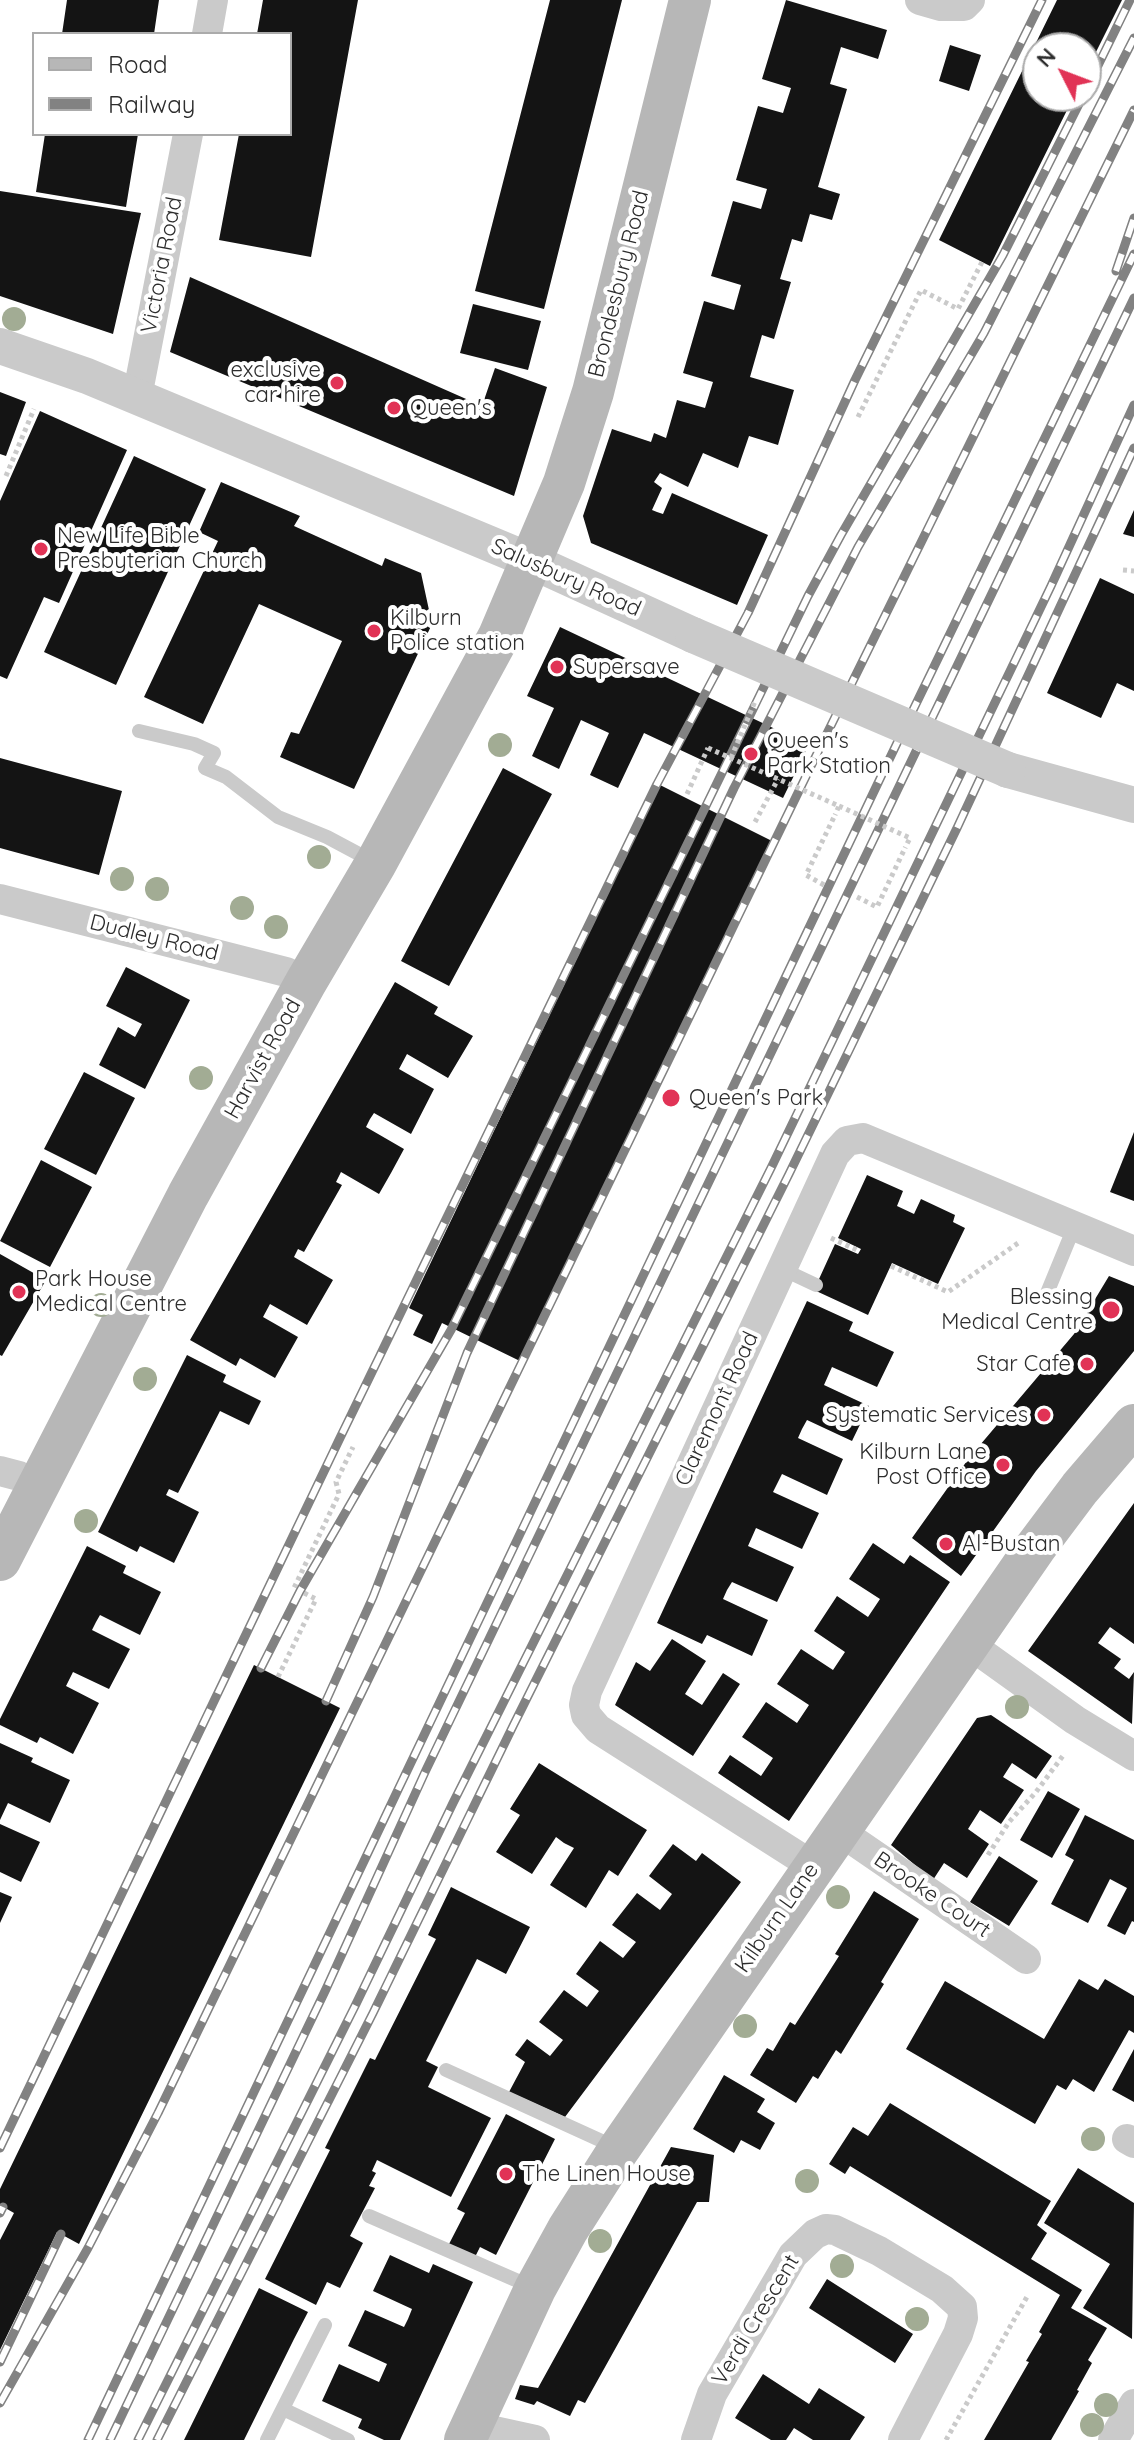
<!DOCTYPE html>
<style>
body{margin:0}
#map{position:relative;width:1134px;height:2440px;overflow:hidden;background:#fff;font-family:Quicksand,sans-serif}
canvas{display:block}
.legend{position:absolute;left:32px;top:32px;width:260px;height:104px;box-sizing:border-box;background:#fff;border:2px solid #ababab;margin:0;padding:10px 14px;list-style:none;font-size:24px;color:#2d2d2d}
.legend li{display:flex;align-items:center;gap:16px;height:40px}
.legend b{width:40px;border:2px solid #ababab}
.north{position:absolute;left:1022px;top:32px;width:80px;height:80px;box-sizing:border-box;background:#fff;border:2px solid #ababab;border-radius:50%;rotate:312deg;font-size:22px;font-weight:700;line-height:32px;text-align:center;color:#2d2d2d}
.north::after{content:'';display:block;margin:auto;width:28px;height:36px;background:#e13356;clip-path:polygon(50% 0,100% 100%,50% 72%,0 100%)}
</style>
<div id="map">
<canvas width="1134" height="2440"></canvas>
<ul class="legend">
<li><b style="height:10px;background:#b7b7b7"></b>Road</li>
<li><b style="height:10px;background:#828282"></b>Railway</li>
</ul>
<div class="north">N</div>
</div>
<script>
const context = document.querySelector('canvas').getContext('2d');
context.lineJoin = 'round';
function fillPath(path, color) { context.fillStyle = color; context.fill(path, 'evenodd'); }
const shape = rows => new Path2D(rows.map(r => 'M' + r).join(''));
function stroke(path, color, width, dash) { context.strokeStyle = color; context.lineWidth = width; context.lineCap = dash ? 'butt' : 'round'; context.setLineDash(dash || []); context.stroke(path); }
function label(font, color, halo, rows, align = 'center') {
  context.font = font + ' Quicksand,sans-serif'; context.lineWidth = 8; context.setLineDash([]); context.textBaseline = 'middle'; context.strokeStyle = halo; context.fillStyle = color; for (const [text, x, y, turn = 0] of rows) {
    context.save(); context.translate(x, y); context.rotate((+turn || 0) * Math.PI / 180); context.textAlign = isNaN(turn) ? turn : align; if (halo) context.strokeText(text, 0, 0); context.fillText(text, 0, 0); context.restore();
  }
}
fillPath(shape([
 [67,0,159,0,154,34,62,34],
 [263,0,358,0,311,257,219,240,239,134,290,134,290,34,257,34],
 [550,0,622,0,544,309,475,291],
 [786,0,887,30,878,59,841,47,830,84,847,89,818,187,840,194,832,220,810,214,802,242,792,239,780,279,791,282,782,312,774,339,762,335,750,377,794,390,778,445,749,436,738,468,703,453,688,487,660,473,654,482,662,488,652,510,657,512,663,514,672,493,768,535,737,605,591,543,583,516,612,429,651,442,654,433,666,438,677,400,705,408,713,382,683,373,704,301,734,310,741,285,711,276,733,201,761,209,767,189,736,180,758,106,783,113,791,88,762,79],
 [1057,0,1122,0,1086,72,1086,48,1038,48,1038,96,1074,96,990,266,939,240],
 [950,45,981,55,969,91,939,81],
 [45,134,138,134,126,207,36,192],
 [0,191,141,213,113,334,0,296],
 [190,277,482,406,495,368,547,387,514,496,170,352],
 [473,304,541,321,528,370,460,353],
 [0,392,26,402,6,456,0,454],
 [40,411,127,450,59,603,44,597,7,679,0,676,0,501],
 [134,456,206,489,116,685,44,652],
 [221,482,300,516,294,526,382,566,385,558,421,573,432,624,354,789,280,757,291,732,299,734,342,641,259,604,203,724,144,697,218,541,199,532],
 [1134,510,1134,537,1123,534],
 [1100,578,1134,594,1134,691,1117,683,1101,718,1047,693],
 [560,627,809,745,783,798,644,733,618,788,590,775,609,733,581,720,559,769,532,756,554,708,527,696],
 [0,758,122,791,99,875,0,848],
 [503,768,552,794,449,986,401,961],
 [660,785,772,841,522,1362,442,1323,432,1344,413,1335,423,1315,409,1308],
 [126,967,190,1000,145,1089,99,1065,118,1027,135,1037,142,1024,106,1006],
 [395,982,438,1007,434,1014,473,1036,448,1078,407,1054,399,1069,434,1089,411,1134,374,1113,370,1119,366,1127,404,1149,391,1173,379,1194,341,1172,336,1182,342,1185,304,1252,298,1249,294,1257,333,1280,307,1325,270,1304,263,1317,298,1337,275,1378,240,1358,236,1366,190,1340],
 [84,1072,135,1098,96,1175,44,1149],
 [1134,1132,1134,1201,1110,1192],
 [41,1160,92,1187,50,1267,0,1241],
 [867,1175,903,1191,897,1206,914,1214,921,1199,955,1215,953,1222,965,1228,938,1284,892,1263,868,1315,814,1290,835,1244,858,1254,861,1249,838,1238],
 [0,1254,46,1280,2,1356,0,1355],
 [1109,1276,1134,1286,1134,1351,1036,1471,961,1576,912,1538,969,1458,1074,1334],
 [807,1301,853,1322,849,1331,894,1352,877,1387,832,1367,824,1385,869,1406,852,1441,807,1420,802,1429,798,1438,843,1459,827,1495,782,1474,773,1492,819,1513,802,1549,756,1528,748,1546,794,1567,777,1602,732,1582,727,1590,723,1599,768,1620,752,1656,707,1635,702,1644,657,1623],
 [187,1355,226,1375,223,1382,261,1401,249,1425,220,1411,178,1493,169,1489,166,1495,199,1512,174,1563,140,1546,137,1552,98,1532],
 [1134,1503,1134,1644,1110,1627,1098,1643,1121,1659,1114,1668,1129,1679,1134,1672,1132,1724,1028,1651],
 [873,1543,904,1564,910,1555,950,1582,789,1821,718,1773,730,1755,761,1776,773,1758,742,1737,766,1702,797,1723,809,1705,777,1684,801,1649,833,1670,845,1652,814,1631,837,1596,868,1617,880,1599,849,1579],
 [87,1546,126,1566,123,1573,161,1592,140,1635,100,1615,96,1622,92,1630,130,1649,109,1689,73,1672,66,1686,99,1703,73,1754,40,1737,37,1743,0,1725,0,1719],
 [672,1639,706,1661,685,1694,702,1705,723,1673,740,1684,693,1756,615,1705,636,1662,650,1671],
 [254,1665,340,1708,79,2244,57,2232,0,2350,0,2240,14,2213,0,2205,0,2189],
 [991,1715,1052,1756,1036,1779,1012,1763,1003,1777,1024,1790,1001,1824,980,1810,968,1829,989,1844,967,1878,944,1863,933,1880,891,1845,977,1718],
 [0,1743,33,1758,31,1762,70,1780,50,1823,8,1803,0,1820],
 [539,1763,647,1830,618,1876,609,1870,586,1908,550,1885,574,1848,564,1843,556,1837,532,1874,496,1852,520,1815,510,1809],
 [1048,1791,1080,1809,1052,1858,1020,1840],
 [1085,1815,1134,1840,1134,1922,1132,1921,1125,1935,1107,1926,1127,1888,1110,1879,1088,1923,1051,1904,1074,1860,1065,1855],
 [0,1824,40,1842,21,1882,0,1872],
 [673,1844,696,1861,702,1853,741,1882,565,2117,509,2092,525,2062,515,2055,527,2039,550,2056,563,2040,539,2022,564,1990,587,2007,599,1991,576,1974,600,1941,623,1958,636,1942,612,1925,637,1893,660,1910,672,1894,649,1876],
 [999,1856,1038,1881,1009,1926,970,1902],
 [451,1887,530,1927,506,1974,477,1959,426,2061,438,2067,428,2087,491,2118,451,2197,377,2160,372,2171,376,2173,369,2186,375,2188,350,2236,363,2243,340,2288,327,2282,316,2305,265,2279,330,2150,325,2148,370,2058,375,2060,436,1939,428,1935],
 [874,1891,919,1919,881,1982,884,1984,841,2054,836,2050,818,2079,813,2076,796,2103,750,2075,767,2048,773,2051,790,2022,795,2025,839,1956,835,1954],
 [0,1892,12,1897,0,1923],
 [1079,1979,1098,1990,1105,1979,1134,1996,1134,2033,1129,2030,1094,2092,1073,2079,1066,2090,1057,2085,1035,2124,906,2049,945,1981,1044,2039],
 [1134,2049,1134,2102,1112,2090],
 [724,2075,765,2099,757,2112,775,2123,760,2150,741,2140,734,2153,693,2129],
 [890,2103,1051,2201,1037,2225,1047,2233,1031,2259,1082,2290,1071,2308,1107,2328,1088,2360,1092,2363,1077,2390,1079,2391,1051,2440,984,2440,1029,2362,1026,2361,1042,2334,1039,2332,1060,2295,850,2166,845,2174,829,2164,853,2127,868,2136],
 [506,2114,555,2139,496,2255,480,2247,475,2257,449,2244,465,2213,457,2209],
 [671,2147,714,2155,709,2202,697,2202,585,2403,578,2400,570,2416,537,2401,534,2405,515,2399,520,2385,538,2388],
 [1078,2168,1134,2203,1132,2339,1083,2308,1110,2264,1044,2223],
 [390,2255,429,2273,433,2264,473,2282,400,2440,384,2440,358,2428,362,2419,322,2401,339,2364,379,2382,387,2364,348,2346,365,2310,404,2327,408,2319,412,2309,373,2291],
 [827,2279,913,2334,895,2363,809,2308],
 [259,2288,308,2312,294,2339,244,2440,184,2440],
 [763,2374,809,2404,819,2388,865,2417,850,2440,813,2440,794,2428,786,2440,771,2440,735,2418]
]), '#141414');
stroke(shape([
 [858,417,921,290,958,309,982,262],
 [6,476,34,409],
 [1123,570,1134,571],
 [687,794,708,748],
 [755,822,778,779],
 [824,885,806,875,835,815],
 [857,897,877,907,905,848],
 [831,1238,859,1251],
 [891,1266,948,1292,1021,1241],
 [278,1677,316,1599,294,1588,339,1494,336,1482,353,1447],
 [988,1855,1009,1822,1036,1792,1065,1753],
 [946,2440,1028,2295]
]), '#cacaca', 5, [4, 4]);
stroke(shape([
 [139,731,194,744,214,753,205,768,226,777,278,817,327,837,372,861],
 [782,1269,816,1285],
 [1045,1298,1075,1225],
 [446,2070,615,2147],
 [369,2216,534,2288],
 [283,2409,348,2440],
 [267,2440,325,2325]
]), '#cacaca', 14);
stroke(shape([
 [920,0,941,6,964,6,970,0],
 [207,34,213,0],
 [137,397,188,134],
 [0,899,286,972,306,982],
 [0,1471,19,1476,37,1486],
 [969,1644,1075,1720,1134,1756],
 [838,1830,1026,1959],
 [813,1866,598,1729,586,1715,584,1705,587,1691,835,1154,847,1141,863,1138,1134,1251],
 [1127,2139,1134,2143],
 [471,2426,535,2440],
 [696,2440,712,2394,793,2255,815,2234,826,2229,835,2230,879,2251,942,2289,962,2307,963,2318,958,2334,903,2440],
 [1113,2440,1134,2404]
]), '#cacaca', 30);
stroke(shape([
 [0,346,87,376,531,561,693,635],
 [1008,770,1134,805]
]), '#cacaca', 36);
stroke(shape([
 [0,1560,188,1195,306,982,376,863,499,636,564,483,593,392,690,0],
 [465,2440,535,2289,568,2229,619,2149,1035,1548,1080,1488,1134,1425]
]), '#b7b7b7', 42);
const rail = shape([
 [1086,90,1130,0],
 [1116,271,1134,218],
 [261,1668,300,1591,451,1330,808,596,841,535,1003,255,1083,96],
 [326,1701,373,1597,467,1353,734,788,858,547,984,333,1134,38],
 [0,2148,339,1440,657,784,748,613,855,380,1042,0],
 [0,2213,3,2207],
 [0,2362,61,2234],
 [0,2403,88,2248,158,2113,811,766,1134,110],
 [88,2440,898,741,1134,254],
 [110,2440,326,1989,426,1770,1134,298],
 [138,2440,356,2004,453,1803,772,1166,1051,586,1134,405],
 [157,2440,373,2013,514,1724,789,1174,957,828,1134,448]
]);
stroke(rail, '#828282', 9);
stroke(rail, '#fff', 6, [18]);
stroke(shape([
 [708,748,839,806,835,815],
 [731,758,756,699],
 [839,806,910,838,905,848]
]), '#cacaca', 5, [4, 4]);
stroke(shape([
 [693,635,1008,770]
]), '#cacaca', 36);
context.fillStyle = '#a2ac94';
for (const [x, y] of [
 [14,319],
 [500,745],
 [319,857],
 [122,879],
 [157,889],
 [242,908],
 [276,927],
 [201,1078],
 [101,1305],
 [145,1379],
 [86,1521],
 [1017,1707],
 [838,1897],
 [745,2026],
 [1093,2139],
 [807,2181],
 [600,2241],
 [842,2266],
 [917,2319],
 [1106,2405],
 [1092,2425]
]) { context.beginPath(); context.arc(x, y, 12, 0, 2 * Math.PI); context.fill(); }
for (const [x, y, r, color] of [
 [337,383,8,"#e13356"],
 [394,408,8,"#e13356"],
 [41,549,8,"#e13356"],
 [374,631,8,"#e13356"],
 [557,667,8,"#e13356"],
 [751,754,8,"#e13356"],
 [671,1098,10,"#e13356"],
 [19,1292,8,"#e13356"],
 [1111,1310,10,"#e13356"],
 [1087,1364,8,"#e13356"],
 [1044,1415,8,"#e13356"],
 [1003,1465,8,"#e13356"],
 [946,1544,8,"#e13356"],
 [506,2174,8,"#e13356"]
]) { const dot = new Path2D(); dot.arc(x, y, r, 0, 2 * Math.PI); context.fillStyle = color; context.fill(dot); stroke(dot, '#fff', 3); }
label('22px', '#2d2d2d', '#fff', [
 ["Victoria Road",162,265,-79],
 ["Brondesbury Road",619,284,-76],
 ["Salusbury Road",566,578,24],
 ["Dudley Road",154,938,14],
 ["Harvist Road",263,1059,-61],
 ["Claremont Road",717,1409,-65],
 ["Brooke Court",932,1895,34],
 ["Kilburn Lane",777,1918,-55],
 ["Verdi Crescent",756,2320,-59]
]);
label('22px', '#2d2d2d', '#fff', [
 ["exclusive",321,370,"right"],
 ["car hire",321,395,"right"],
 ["Queen's",410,408],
 ["New Life Bible",57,536],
 ["Presbyterian Church",57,561],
 ["Kilburn",390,618],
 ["Police station",390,643],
 ["Supersave",573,667],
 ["Queen's",767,741],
 ["Park Station",767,766],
 ["Queen's Park",689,1098],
 ["Park House",35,1279],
 ["Medical Centre",35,1304],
 ["Blessing",1093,1297,"right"],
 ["Medical Centre",1093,1322,"right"],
 ["Star Cafe",1071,1364,"right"],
 ["Systematic Services",1028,1415,"right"],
 ["Kilburn Lane",987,1452,"right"],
 ["Post Office",987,1477,"right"],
 ["Al-Bustan",962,1544],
 ["The Linen House",522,2174]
], 'left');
</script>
